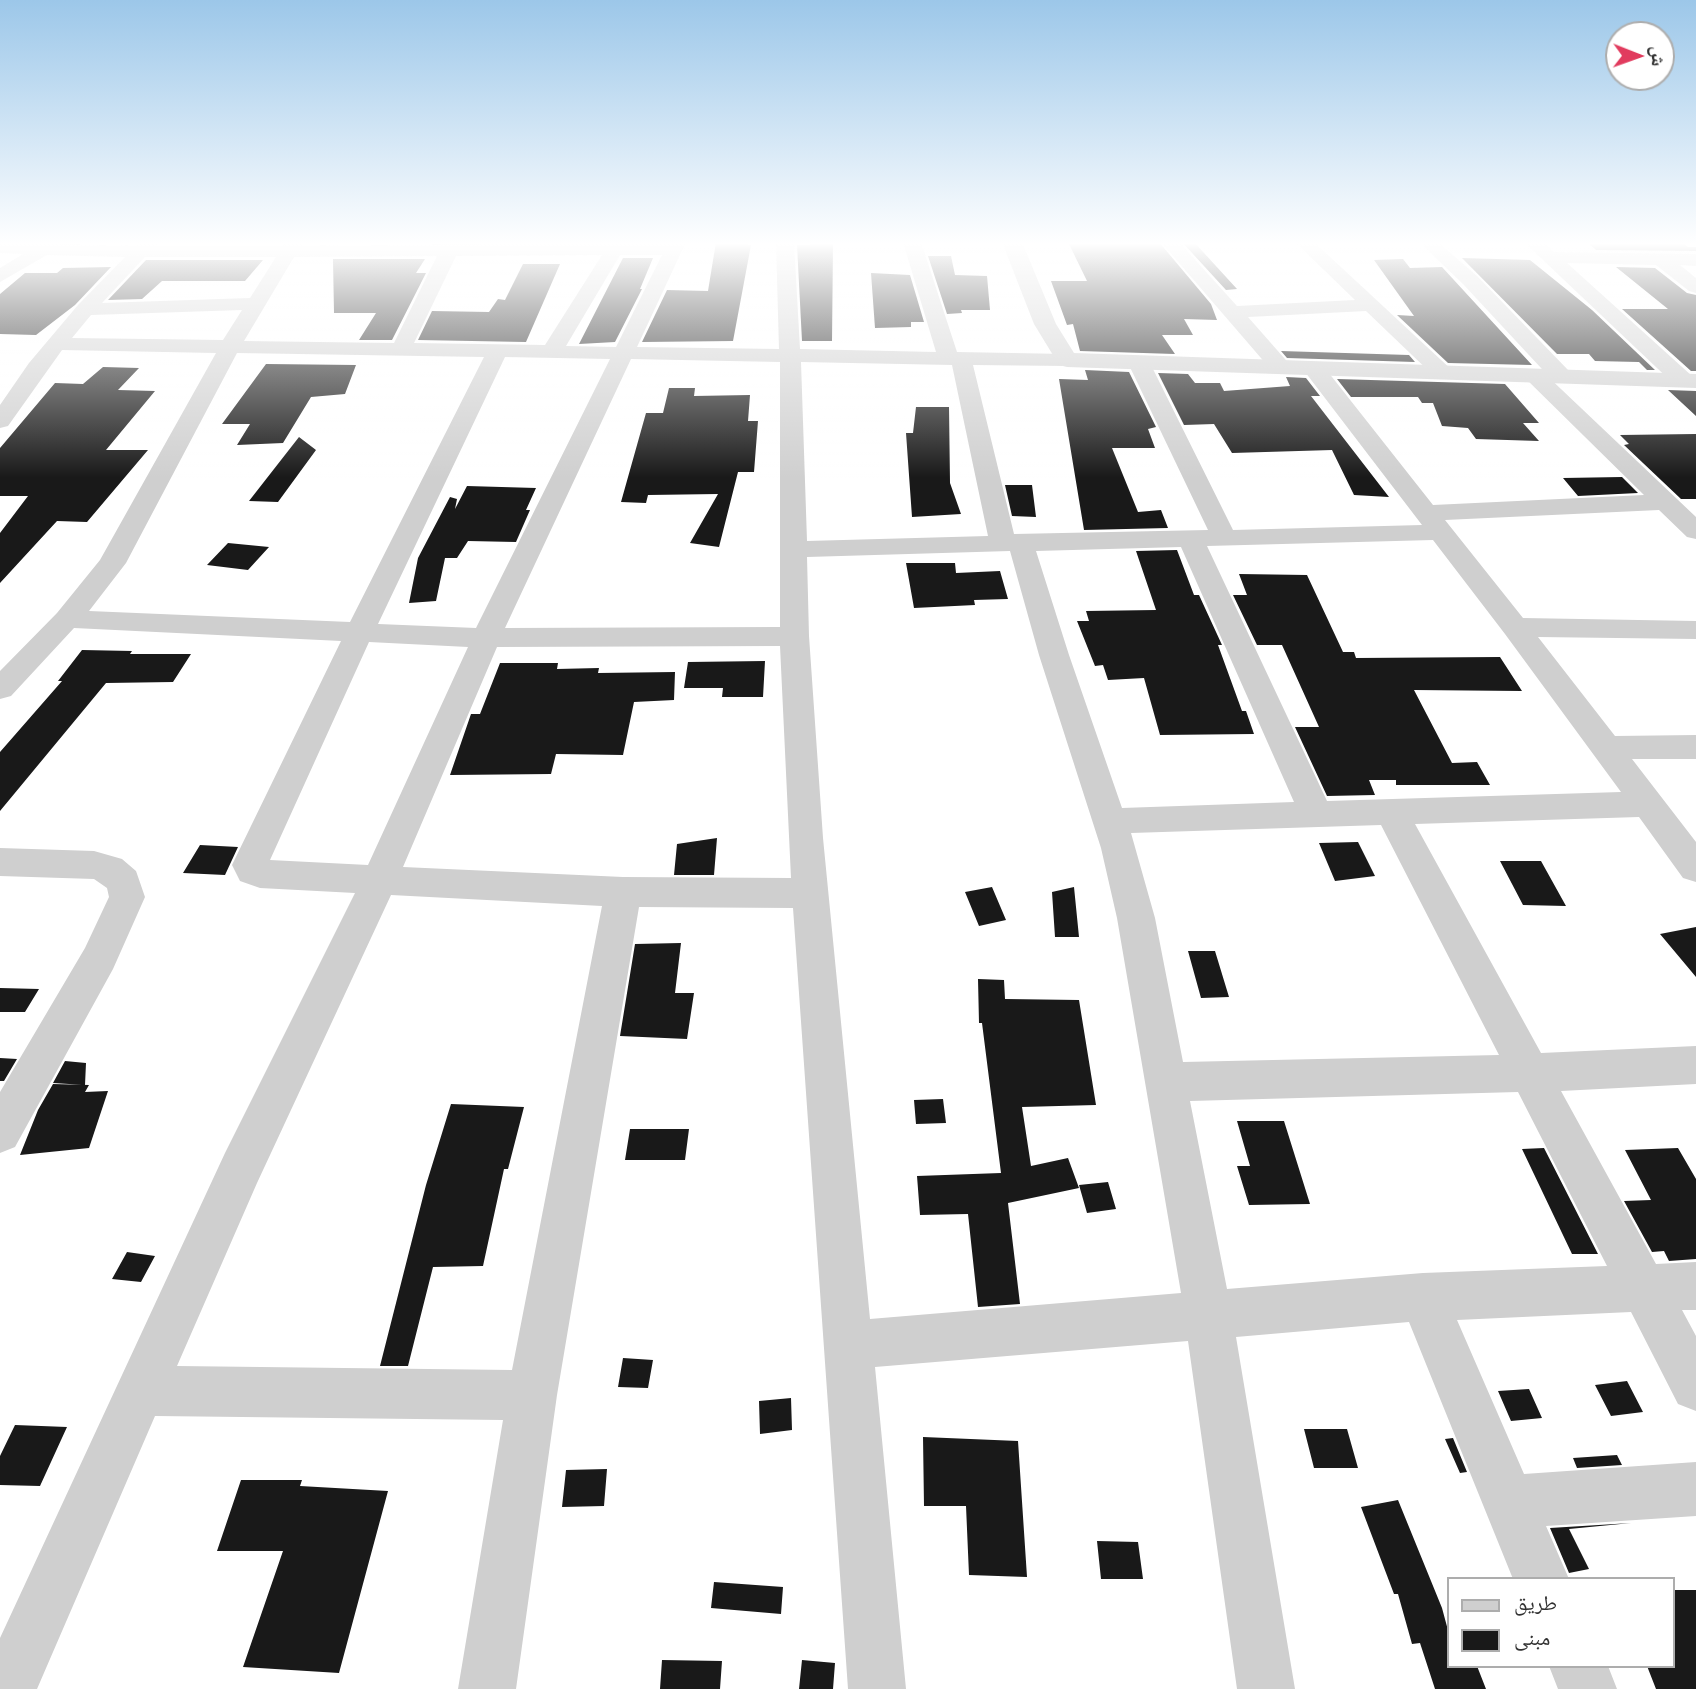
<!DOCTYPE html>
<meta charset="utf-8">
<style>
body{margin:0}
#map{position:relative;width:1696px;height:1689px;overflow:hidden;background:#fff;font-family:Ubuntu,"Noto Naskh Arabic",sans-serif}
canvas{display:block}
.legend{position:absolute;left:1447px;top:1577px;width:228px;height:91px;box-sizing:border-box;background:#fff;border:2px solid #adadad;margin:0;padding:9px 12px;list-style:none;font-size:21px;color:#323232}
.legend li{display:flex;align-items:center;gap:14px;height:35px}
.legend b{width:35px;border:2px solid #adadad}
.north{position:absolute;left:1605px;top:21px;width:70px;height:70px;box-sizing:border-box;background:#fff;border:2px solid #adadad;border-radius:50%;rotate:91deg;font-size:19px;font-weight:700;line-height:28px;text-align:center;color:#323232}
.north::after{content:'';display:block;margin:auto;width:24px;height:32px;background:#e13b5e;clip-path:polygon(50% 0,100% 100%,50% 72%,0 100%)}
</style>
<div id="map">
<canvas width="1696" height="1689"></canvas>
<ul class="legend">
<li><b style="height:9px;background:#cfcfcf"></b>طريق</li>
<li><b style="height:19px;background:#191919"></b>مبنى</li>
</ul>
<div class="north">ش</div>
</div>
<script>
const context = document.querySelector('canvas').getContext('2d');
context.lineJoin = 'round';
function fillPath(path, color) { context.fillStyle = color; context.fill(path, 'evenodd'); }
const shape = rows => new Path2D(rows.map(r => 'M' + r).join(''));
fillPath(shape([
 [716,242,748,242,748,245,751,245,733,341,642,342,667,290,708,291],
 [1107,242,1159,242,1211,304,1217,320,1184,319,1193,335,1162,335,1175,354,1080,351,1073,324,1067,325,1051,281,1087,281,1069,244],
 [1182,242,1194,242,1237,289,1226,290],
 [1681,242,1688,247,1696,247,1696,251,1596,250,1588,243],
 [833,244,832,341,802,341,797,245],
 [928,256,951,256,955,275,987,276,990,310,961,310,962,313,947,314],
 [623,258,653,258,640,289,642,289,615,342,579,344],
 [1462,258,1530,260,1592,310,1655,370,1647,370,1639,362,1595,361,1589,354,1557,354],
 [333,259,425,259,416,273,426,273,392,340,359,340,376,313,334,313],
 [1403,259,1410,268,1442,267,1532,365,1448,363,1397,315,1414,316,1374,260],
 [146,260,263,260,245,281,162,281,142,299,108,300],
 [523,264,560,264,526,342,418,340,432,311,489,312,498,299,505,300],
 [111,267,75,305,36,335,0,334,0,294,25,273,57,273,63,268],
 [1616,267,1655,268,1687,293,1696,295,1696,371,1691,371,1622,309,1668,309],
 [871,273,910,275,924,322,911,322,911,327,875,328],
 [1281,351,1409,355,1415,362,1287,358],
 [266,364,356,365,345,394,311,397,283,443,237,445,250,424,222,424],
 [103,367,139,368,118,390,155,391,106,450,148,450,87,522,57,521,0,583,0,533,28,496,0,496,0,448,55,383,83,384],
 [1085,370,1129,372,1156,427,1148,429,1155,448,1112,448,1138,512,1161,510,1168,528,1084,530,1059,379,1088,380],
 [1158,373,1188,374,1195,383,1220,383,1224,391,1290,386,1286,377,1306,378,1320,396,1311,396,1389,497,1354,495,1332,450,1232,453,1214,424,1184,425],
 [1337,379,1505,384,1539,423,1523,423,1539,441,1476,439,1468,428,1442,426,1433,403,1422,403,1418,397,1351,397],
 [669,388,695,388,694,396,750,395,748,421,758,421,754,472,738,472,719,547,690,543,718,494,648,495,646,503,621,502,646,413,663,413],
 [1668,390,1696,391,1696,416],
 [916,407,949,407,950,483,961,514,912,517,906,433,913,433],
 [1696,434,1696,499,1681,499,1624,445,1629,444,1620,435],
 [299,437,316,450,278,502,249,501],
 [1622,477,1638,493,1578,496,1563,478],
 [1005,485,1032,485,1036,517,1012,516],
 [467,486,536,488,526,510,530,510,516,542,468,541,457,558,445,558,436,601,409,603,418,558,450,497,457,499,455,509],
 [228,543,269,547,248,570,207,565],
 [1177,550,1194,595,1199,595,1222,645,1218,645,1242,711,1246,711,1254,734,1160,735,1144,678,1108,680,1103,665,1095,666,1077,621,1089,621,1086,611,1156,610,1136,551],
 [906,563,955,563,956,573,1000,571,1008,599,974,600,975,605,914,608],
 [1239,574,1307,575,1343,652,1354,652,1356,658,1500,657,1522,691,1414,690,1452,763,1477,762,1490,785,1396,785,1396,780,1369,780,1375,795,1327,796,1295,727,1319,727,1282,645,1257,645,1233,595,1247,595],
 [82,650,132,651,130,654,191,654,173,682,106,683,0,811,0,752,62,681,58,681],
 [765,661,763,697,722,697,723,688,684,688,688,662],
 [500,663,558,663,557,669,599,668,598,673,675,672,674,700,634,702,623,755,556,754,551,774,450,775,471,714,480,714],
 [717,838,714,875,674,875,677,844],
 [1358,842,1375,876,1335,881,1319,843],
 [200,845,238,847,225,875,183,873],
 [1500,861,1541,861,1566,906,1523,905],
 [992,887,1006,920,979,926,965,892],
 [1074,887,1079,937,1055,937,1052,892],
 [1696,927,1696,977,1660,934],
 [681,943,675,993,694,993,687,1039,620,1036,635,944],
 [1188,951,1215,951,1229,997,1201,998],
 [978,979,1004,980,1005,999,1079,1000,1096,1105,1022,1107,1031,1166,1068,1158,1079,1188,1008,1203,1020,1304,978,1307,968,1214,920,1215,917,1176,1001,1173,982,1023,979,1023],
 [0,988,39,989,25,1012,0,1012],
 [0,1058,17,1059,4,1081,0,1081],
 [65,1061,86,1063,85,1085,53,1083],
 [53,1084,89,1085,85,1092,108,1091,89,1148,20,1155,38,1110],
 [943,1099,946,1123,916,1124,914,1100],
 [451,1104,524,1107,508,1169,504,1169,483,1266,433,1267,408,1366,380,1366,426,1185],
 [1237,1121,1284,1121,1310,1204,1249,1205,1237,1166,1250,1166],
 [630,1129,689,1129,685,1160,625,1160],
 [1544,1148,1598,1254,1572,1254,1522,1149],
 [1678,1148,1696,1179,1696,1259,1669,1261,1664,1251,1652,1252,1624,1201,1651,1200,1625,1150],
 [1108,1182,1116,1209,1087,1213,1079,1185],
 [127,1252,155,1256,141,1282,112,1279],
 [623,1358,653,1360,648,1388,618,1387],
 [1627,1381,1643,1412,1611,1416,1595,1385],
 [1529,1389,1542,1418,1511,1421,1498,1391],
 [791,1398,792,1430,760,1434,759,1401],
 [15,1425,67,1427,40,1486,0,1485,0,1456],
 [1304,1429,1347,1429,1358,1468,1314,1468],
 [923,1437,1018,1441,1027,1577,969,1575,966,1506,924,1506],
 [1453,1438,1467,1472,1460,1473,1445,1439],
 [1617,1455,1622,1465,1577,1468,1573,1458],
 [607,1469,604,1506,562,1507,566,1470],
 [241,1480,302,1480,300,1486,388,1491,339,1673,243,1667,283,1551,217,1551],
 [1398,1500,1442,1608,1449,1634,1449,1666,1477,1666,1486,1689,1435,1689,1420,1643,1412,1644,1398,1594,1394,1594,1361,1507],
 [1631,1523,1569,1529,1589,1569,1569,1573,1550,1528],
 [1097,1541,1138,1542,1143,1579,1101,1579],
 [714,1582,783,1587,781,1614,711,1608],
 [1673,1590,1696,1590,1696,1689,1656,1689,1647,1666,1673,1666],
 [662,1660,722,1661,720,1689,660,1689],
 [802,1660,835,1663,833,1689,799,1689]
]), '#191919');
fillPath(shape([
 [47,242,54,244,136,246,140,242,159,242,156,246,283,246,285,242,303,242,301,246,686,242,637,347,779,349,776,242,794,242,800,349,936,352,903,242,921,242,957,352,1067,354,1075,355,1078,360,1075,365,1067,366,973,365,1014,534,1208,530,1128,363,1131,358,1139,357,1147,358,1150,363,1233,530,1422,525,1302,368,1305,363,1313,362,1321,363,1433,505,1644,495,1523,376,1526,371,1542,371,1696,517,1696,539,1687,537,1659,510,1445,520,1523,618,1696,621,1696,639,1538,637,1615,736,1696,735,1696,759,1632,759,1696,842,1696,882,1683,878,1639,817,1415,824,1541,1053,1696,1046,1696,1084,1561,1091,1656,1264,1696,1262,1696,1310,1682,1310,1696,1336,1696,1411,1678,1404,1631,1312,1457,1320,1524,1474,1696,1462,1696,1516,1546,1526,1569,1579,1513,1579,1409,1322,1236,1337,1295,1689,1237,1689,1188,1341,875,1367,906,1689,848,1689,793,908,639,907,557,1395,516,1689,458,1689,503,1420,155,1416,37,1689,0,1689,0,1638,225,1153,355,893,260,888,240,881,232,865,341,641,74,628,11,696,0,699,0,671,57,613,100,560,216,353,62,350,8,426,0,428,0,405,29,363,78,305,125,257,47,255,0,282,0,268,23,254,0,253,0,243,47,242],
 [602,255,545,345,414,343,456,256,602,255],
 [620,255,662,255,616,347,566,346,620,255],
 [437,256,394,343,244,341,294,257,437,256],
 [145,257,276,257,250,298,102,303,145,257],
 [242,310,223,340,72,338,91,315,242,310],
 [237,353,484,357,350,622,89,611,126,563,237,353],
 [505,357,610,359,476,628,378,624,505,357],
 [631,359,780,362,780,627,505,628,631,359],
 [801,362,952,365,988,536,807,541,801,362],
 [1433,540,1505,634,1621,792,1327,801,1207,546,1433,540],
 [1181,547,1294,802,1122,808,1069,655,1036,551,1181,547],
 [1010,551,1039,655,1101,848,1117,918,1181,1293,870,1319,823,838,809,636,807,557,1010,551],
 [369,642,468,647,368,865,270,860,369,642],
 [780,646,791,878,623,877,403,867,497,647,780,646],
 [1381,825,1499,1055,1183,1062,1155,918,1131,833,1381,825],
 [391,895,602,906,512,1370,177,1366,257,1183,391,895],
 [1518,1092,1607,1266,1423,1273,1227,1289,1190,1101,1518,1092],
 [1161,242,1179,242,1237,306,1355,300,1295,242,1314,242,1454,372,1451,377,1435,377,1366,311,1248,317,1292,367,1289,372,1281,373,1273,372,1161,242],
 [1419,242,1438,242,1477,276,1570,372,1573,377,1570,382,1554,382,1463,284,1419,242],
 [1524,242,1543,242,1554,252,1696,254,1696,266,1680,265,1696,278,1696,293,1689,291,1656,265,1567,263,1692,376,1695,381,1692,386,1676,386,1524,242],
 [0,848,94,851,122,859,136,871,145,897,113,969,15,1147,0,1153,0,1092,85,948,109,897,107,888,94,879,0,876,0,848],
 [1549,1666,1608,1666,1617,1689,1558,1689,1549,1666]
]), '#cfcfcf');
fillPath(shape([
 [1002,242,1022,242,1056,324,1074,353,1696,374,1696,388,1067,367,1059,365,1034,324,1002,242]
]), '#cfcfcf');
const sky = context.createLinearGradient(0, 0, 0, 478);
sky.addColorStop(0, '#9cc7e9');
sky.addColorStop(0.51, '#fff');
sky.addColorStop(1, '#ffffff00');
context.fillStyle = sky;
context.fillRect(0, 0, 1696, 478);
</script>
